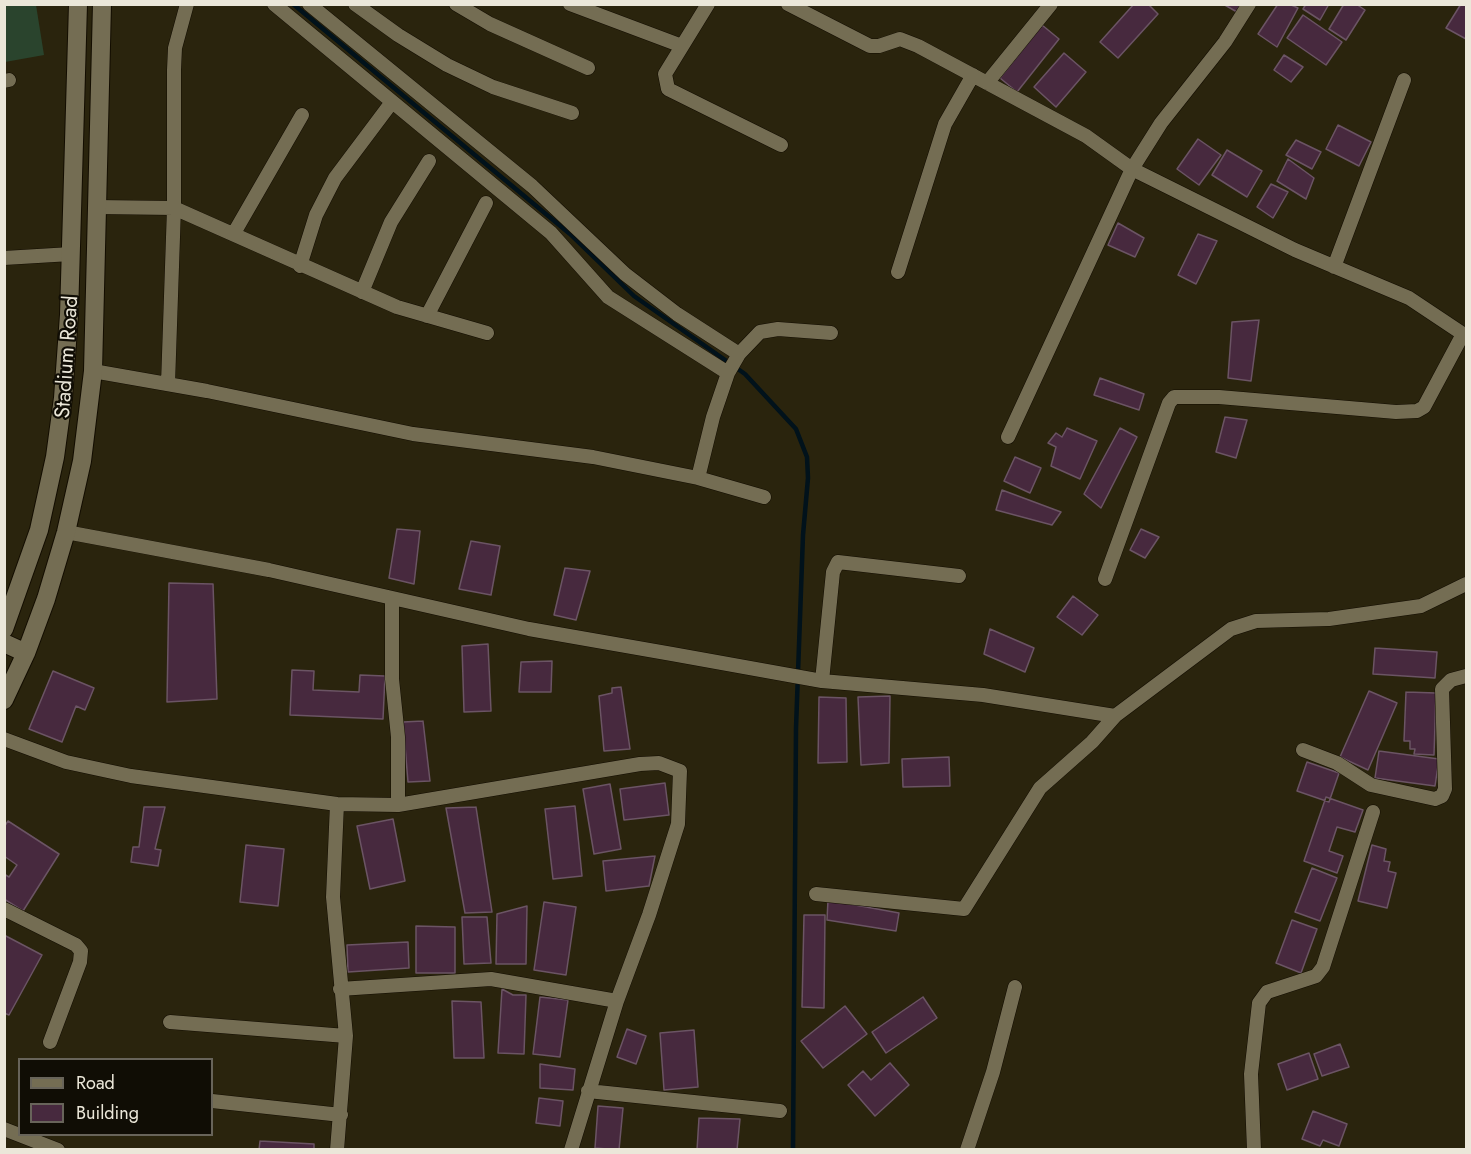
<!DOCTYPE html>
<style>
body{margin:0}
#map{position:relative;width:1471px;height:1154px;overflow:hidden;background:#2a240d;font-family:Jost,sans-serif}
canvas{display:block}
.frame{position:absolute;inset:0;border:6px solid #ebe7d9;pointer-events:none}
.legend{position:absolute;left:18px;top:1058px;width:195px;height:78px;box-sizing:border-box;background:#100d05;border:2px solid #68645a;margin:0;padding:8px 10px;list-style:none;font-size:18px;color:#ebe7d9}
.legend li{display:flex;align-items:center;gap:12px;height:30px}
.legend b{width:30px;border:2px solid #68645a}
</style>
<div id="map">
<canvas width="1471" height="1154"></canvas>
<div class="frame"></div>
<ul class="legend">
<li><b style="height:8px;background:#746d53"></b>Road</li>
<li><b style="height:16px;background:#47293e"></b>Building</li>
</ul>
</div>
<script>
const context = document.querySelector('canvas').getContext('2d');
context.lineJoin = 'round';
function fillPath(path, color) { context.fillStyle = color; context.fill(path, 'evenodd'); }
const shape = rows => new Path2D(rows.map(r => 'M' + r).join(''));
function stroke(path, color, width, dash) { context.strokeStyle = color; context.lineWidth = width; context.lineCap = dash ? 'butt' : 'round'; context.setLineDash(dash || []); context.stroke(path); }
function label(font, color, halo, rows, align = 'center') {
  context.font = font + ' Jost,sans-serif'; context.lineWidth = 4.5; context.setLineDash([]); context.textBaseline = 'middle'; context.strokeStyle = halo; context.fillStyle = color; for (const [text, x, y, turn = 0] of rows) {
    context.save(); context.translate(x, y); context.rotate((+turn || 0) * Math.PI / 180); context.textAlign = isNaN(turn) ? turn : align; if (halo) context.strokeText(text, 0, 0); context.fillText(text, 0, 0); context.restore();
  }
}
fillPath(shape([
 [5,4,36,5,44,55,5,62]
]), '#2a442d');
stroke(shape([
 [293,4,570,234,634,296,745,374,796,429,807,457,808,478,803,535,796,728,793,1150]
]), '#01121b', 4.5);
const building = shape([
 [1134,4,1148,4,1158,14,1118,58,1100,42,1134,4],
 [1223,4,1240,4,1237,12,1223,4],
 [1278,4,1289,4,1298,8,1277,47,1258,34,1278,4],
 [1306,4,1329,4,1320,20,1303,9,1306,4],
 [1344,4,1356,4,1365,10,1346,40,1329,29,1344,4],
 [1461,4,1466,4,1466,39,1446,28,1461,4],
 [1303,15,1342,42,1326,65,1287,38,1303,15],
 [1042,25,1059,39,1017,92,1000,78,1042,25],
 [1064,53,1086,72,1056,107,1034,87,1064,53],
 [1284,55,1303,67,1291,82,1274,70,1284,55],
 [1338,125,1371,142,1359,166,1326,149,1338,125],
 [1198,139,1221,155,1199,185,1177,169,1198,139],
 [1296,140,1321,152,1312,169,1286,155,1296,140],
 [1227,150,1262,171,1247,197,1212,175,1227,150],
 [1288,159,1314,178,1306,199,1277,181,1288,159],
 [1271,184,1288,192,1273,218,1257,207,1271,184],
 [1118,223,1144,238,1135,257,1108,245,1118,223],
 [1198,234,1217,241,1196,284,1178,275,1198,234],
 [1259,320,1251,381,1228,378,1232,322,1259,320],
 [1100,378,1144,394,1139,410,1094,395,1100,378],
 [1225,417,1247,420,1236,458,1216,452,1225,417],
 [1067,428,1097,441,1080,479,1051,466,1056,447,1048,443,1056,433,1062,437,1067,428],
 [1120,428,1137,437,1101,508,1084,494,1120,428],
 [1015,457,1041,468,1030,493,1004,481,1015,457],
 [1002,490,1061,512,1052,525,996,510,1002,490],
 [397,529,420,531,414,584,389,578,397,529],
 [1141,529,1159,537,1145,558,1130,550,1141,529],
 [471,541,500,546,491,595,459,589,471,541],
 [565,568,590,571,576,620,554,615,565,568],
 [169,583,213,584,217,699,167,702,169,583],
 [1073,596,1098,615,1082,635,1057,617,1073,596],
 [990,629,1034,648,1025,672,984,654,990,629],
 [488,644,491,711,464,712,462,646,488,644],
 [1375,648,1437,652,1435,678,1373,674,1375,648],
 [552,661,551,692,519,692,521,662,552,661],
 [292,670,314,671,313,690,359,692,360,675,385,676,383,719,290,715,292,670],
 [53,671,94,688,85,710,76,706,62,742,29,729,53,671],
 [621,687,630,749,604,751,599,696,612,693,612,688,621,687],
 [1369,691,1397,703,1368,770,1340,757,1369,691],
 [1406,692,1436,693,1434,755,1414,754,1415,749,1410,749,1410,741,1404,741,1406,692],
 [890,696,889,763,861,765,858,697,890,696],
 [819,697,846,698,847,762,818,763,819,697],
 [423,721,430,781,408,782,403,722,423,721],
 [1379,751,1439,759,1435,786,1375,778,1379,751],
 [949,757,950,786,903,787,902,759,949,757],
 [1307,762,1339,773,1329,802,1297,791,1307,762],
 [665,783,669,815,624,820,620,789,665,783],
 [610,784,621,849,594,854,583,789,610,784],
 [1326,797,1363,810,1355,832,1337,827,1329,851,1343,856,1337,873,1304,861,1326,797],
 [575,806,582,876,553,879,545,809,575,806],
 [144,807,165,807,155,849,161,850,158,866,131,862,133,847,139,847,144,807],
 [476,807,492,912,465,913,446,808,476,807],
 [393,819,405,881,370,889,357,826,393,819],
 [8,821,59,854,23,911,4,899,4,874,9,877,17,865,4,856,4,827,8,821],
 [246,845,284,849,278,906,240,902,246,845],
 [1372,845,1386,849,1384,861,1390,862,1388,871,1396,873,1387,908,1358,901,1372,845],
 [655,856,649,886,606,891,603,861,655,856],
 [1312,868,1337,878,1320,921,1295,912,1312,868],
 [828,900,899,913,896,931,827,920,828,900],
 [544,902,576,907,566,975,534,970,544,902],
 [527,906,526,964,496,964,497,914,527,906],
 [804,915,825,915,824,1008,802,1007,804,915],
 [462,917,487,917,491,963,464,964,462,917],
 [1292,920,1317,929,1301,973,1276,963,1292,920],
 [416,926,455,927,455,973,416,973,416,926],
 [4,935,42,955,9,1015,4,1013,4,935],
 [408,942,409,968,348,972,347,945,408,942],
 [502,989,513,995,526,995,524,1054,498,1053,502,989],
 [540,997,568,1000,560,1057,533,1054,540,997],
 [923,997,937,1018,886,1053,872,1032,923,997],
 [452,1001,481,1002,484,1058,454,1058,452,1001],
 [845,1006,867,1034,823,1068,801,1041,845,1006],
 [627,1029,646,1036,636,1064,617,1057,627,1029],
 [694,1030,698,1087,664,1090,660,1033,694,1030],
 [1340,1044,1349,1067,1322,1076,1314,1054,1340,1044],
 [1309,1053,1318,1079,1287,1090,1278,1064,1309,1053],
 [890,1063,909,1085,875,1116,848,1085,863,1071,871,1080,890,1063],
 [540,1064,575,1069,573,1090,540,1088,540,1064],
 [539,1098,563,1101,560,1126,536,1123,539,1098],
 [598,1106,623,1108,619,1150,595,1148,598,1106],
 [1313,1111,1347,1124,1339,1146,1323,1140,1320,1146,1302,1139,1313,1111],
 [699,1118,740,1119,737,1150,697,1150,699,1118],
 [260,1141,314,1144,314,1150,259,1150,260,1141]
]);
fillPath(building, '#47293e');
stroke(building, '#6b5464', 1.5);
const street = shape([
 [274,4,551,233,608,297,728,373],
 [309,4,532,186,625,274,677,314,739,354],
 [355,4,398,35,447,65,493,87,572,113],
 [456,4,490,24,588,68],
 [570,4,682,46],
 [708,4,665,74,668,89,781,145],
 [788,4,870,46,879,46,900,39,918,46,1086,136,1132,169,1295,250,1409,298,1466,336],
 [4,81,9,80],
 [987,83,1051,4],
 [96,207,174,208,397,307,487,333],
 [234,233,302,115],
 [4,258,71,254],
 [300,266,316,215,335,178,392,102],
 [1334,267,1404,80],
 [898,272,945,124,973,75],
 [362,292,391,222,429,161],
 [427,316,486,203],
 [93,371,207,391,413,434,593,457,698,478,764,497],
 [168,384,174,208,174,70,175,48,187,4],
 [1008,437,1132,169,1161,123,1225,42,1249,4],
 [698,478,713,417,728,373,739,354,760,332,778,329,831,333],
 [66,532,269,570,529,629,672,654,822,681,983,695,1115,716],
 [1105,579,1169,403,1174,397,1219,397,1396,412,1417,411,1424,407,1463,334],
 [392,598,392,679,398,737,398,805],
 [822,681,833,572,838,562,959,576],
 [4,739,66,762,131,776,337,804,398,805,640,764,659,763,680,771,678,824,649,915,617,1001,571,1150],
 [1303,750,1337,763,1371,785,1435,799,1442,796,1445,789,1442,689,1451,680,1466,676],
 [816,894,964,909,1040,788,1092,742,1115,716,1231,629,1256,621,1329,619,1421,606,1466,584],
 [4,909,76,945,81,951,80,962,50,1042],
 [340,989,491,979,617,1001],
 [170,1022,346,1036],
 [588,1091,780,1111],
 [212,1101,341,1115],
 [4,1129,58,1150],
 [337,1150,346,1036,333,897,337,804],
 [967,1150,993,1072,1015,987],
 [1254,1150,1251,1074,1259,1003,1267,992,1316,976,1323,967,1373,812]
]);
const secondary = shape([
 [4,629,39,530,55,457,63,398,69,315,78,4],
 [4,643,26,653],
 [4,700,26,653,46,599,66,532,82,461,93,371,102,4]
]);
stroke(street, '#130d00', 15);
stroke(secondary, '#130d00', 20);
stroke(street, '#746d53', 14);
stroke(secondary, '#746d53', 18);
label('21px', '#ebe7d9', '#100d05', [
 ["Stadium Road",68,357,-86]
]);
</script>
